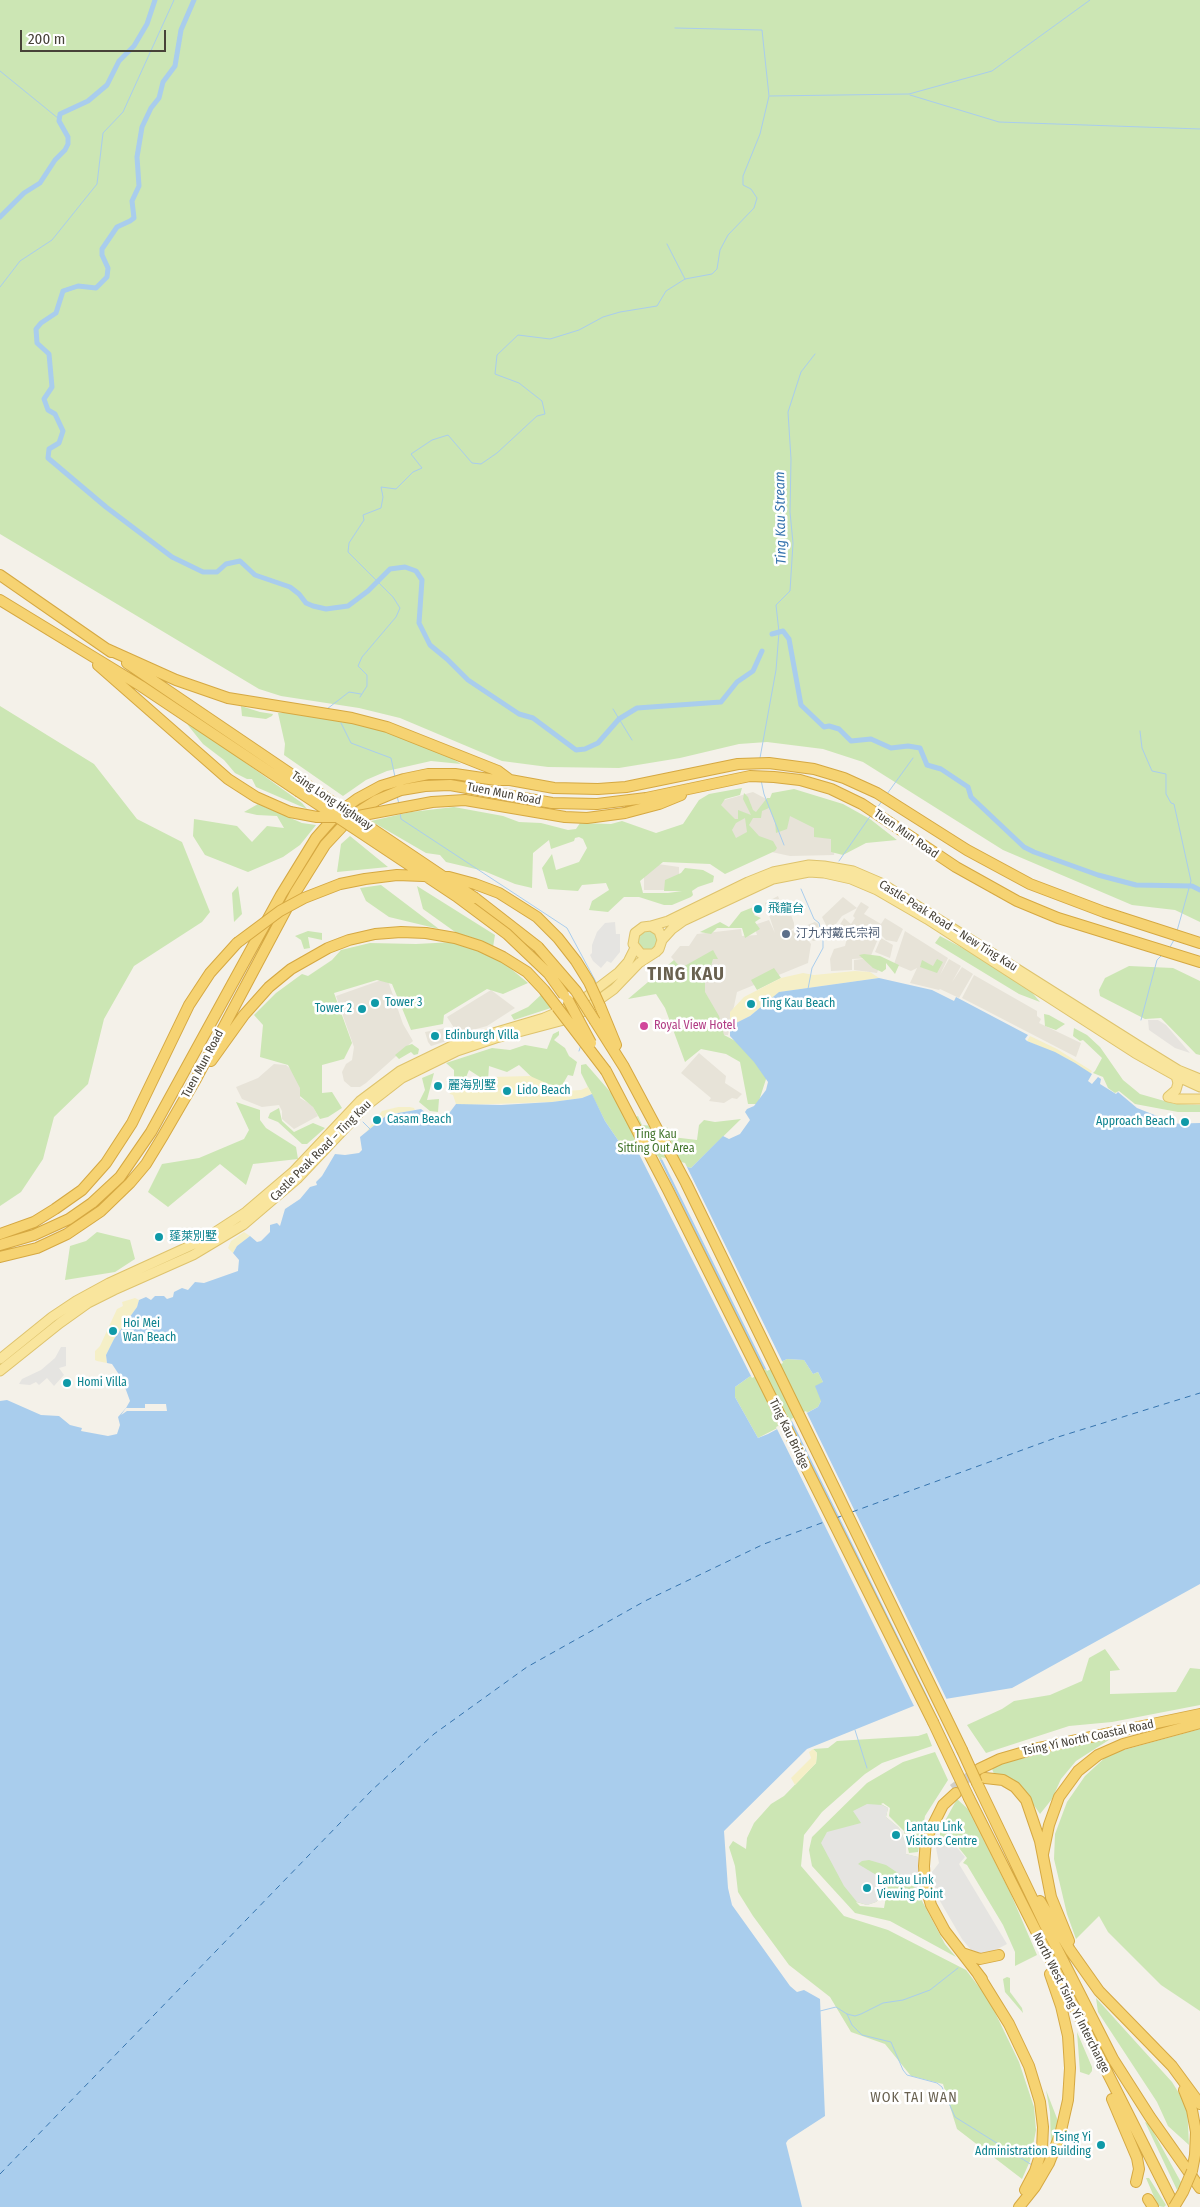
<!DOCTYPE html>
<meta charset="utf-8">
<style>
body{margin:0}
#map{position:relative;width:1200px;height:2207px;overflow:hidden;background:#f4f1e9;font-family:"Fira Sans Condensed",sans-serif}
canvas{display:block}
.scale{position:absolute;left:20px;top:30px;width:146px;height:22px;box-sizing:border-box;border:2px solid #474238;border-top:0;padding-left:6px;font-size:15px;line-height:18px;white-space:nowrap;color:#474238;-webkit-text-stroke:4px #fff;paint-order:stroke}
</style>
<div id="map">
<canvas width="1200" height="2207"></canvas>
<div class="scale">200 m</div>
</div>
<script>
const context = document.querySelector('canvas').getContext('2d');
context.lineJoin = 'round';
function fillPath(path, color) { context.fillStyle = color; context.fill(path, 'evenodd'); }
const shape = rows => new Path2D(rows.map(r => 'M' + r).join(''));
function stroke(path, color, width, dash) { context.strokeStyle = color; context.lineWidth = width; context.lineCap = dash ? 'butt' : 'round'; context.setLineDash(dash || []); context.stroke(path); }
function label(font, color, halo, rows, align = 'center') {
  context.font = font + ' "Fira Sans Condensed","Noto Sans TC",sans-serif'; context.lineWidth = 5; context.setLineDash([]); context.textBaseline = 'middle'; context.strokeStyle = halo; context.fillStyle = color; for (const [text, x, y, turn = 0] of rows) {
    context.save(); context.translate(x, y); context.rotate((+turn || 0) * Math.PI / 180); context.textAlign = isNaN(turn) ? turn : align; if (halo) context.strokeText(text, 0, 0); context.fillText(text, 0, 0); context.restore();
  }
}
fillPath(shape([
 [753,792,837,836,834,855,790,856,725,842,714,803],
 [644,862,679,867,679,880,666,890,644,890],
 [778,896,781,904,786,902,794,923,794,928,789,931,799,930,811,944,808,963,737,992,728,1035,718,1035,691,979,671,957,680,946,689,946,697,934,741,929,742,936,757,935,754,925,769,920,775,933,765,903],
 [843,897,857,908,861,902,869,907,864,914,881,924,885,918,903,929,897,942,886,940,880,934,870,958,852,959,852,970,831,971,830,959,834,949,845,946,847,938,836,931,844,918,851,924,855,918,853,916,857,908,842,916,836,924,827,927,822,917],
 [815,922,818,924,821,940,813,941,809,937,805,926],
 [905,931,948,958,940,975,949,959,961,966,952,982,962,967,973,974,959,998,940,989,939,990,910,983,917,968,911,971,894,964],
 [881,938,893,945,890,958,875,952],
 [862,959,881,962,877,973,854,970,854,960],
 [974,975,1037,1011,1037,1016,1041,1019,1039,1023,1081,1043,1076,1057,962,998],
 [387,978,403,1024,413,1041,366,1083,360,1087,351,1087,344,1081,342,1072,346,1064,352,1060,354,1047,336,996],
 [491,990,515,1008,487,1026,458,1034,447,1017],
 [446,1028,450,1040,431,1046,428,1042,425,1032],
 [699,1053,726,1076,725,1083,742,1094,737,1099,732,1098,724,1103,709,1101,711,1098,681,1073],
 [274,1064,286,1065,294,1072,302,1088,300,1098,312,1105,318,1116,294,1129,282,1119,282,1111,279,1105,262,1107,242,1099,236,1087,258,1078]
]), '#e7e3d8');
fillPath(shape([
 [1148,1020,1158,1020,1166,1025,1190,1053,1175,1048,1149,1030]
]), '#e6e3de');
fillPath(shape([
 [0,0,1200,0,1200,922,1175,910,1132,905,1003,850,863,762,823,749,767,742,739,744,680,758,619,768,548,767,502,761,400,718,359,708,281,696,259,689,0,534],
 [0,706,94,764,137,819,182,842,210,912,202,922,134,966,104,1019,88,1084,54,1117,43,1159,21,1192,0,1206],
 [241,706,260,712,273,714,272,716,266,719,242,716],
 [278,713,297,713,377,726,433,747,461,764,431,761,387,771,366,780,343,796,284,755,285,744],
 [187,724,228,748,239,758,302,803,307,809,256,787,252,779,247,779,235,773,224,760,203,744],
 [742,788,740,795,725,799,721,805,735,819,738,819,738,810,751,815,743,799,744,793,748,797,753,810,756,812,767,798,770,798,772,793,794,789,843,804,870,819,897,840,866,843,843,855,831,852,831,839,814,837,814,828,790,816,787,829,776,833,775,822,769,808,762,811,761,818,753,818,749,825,759,836,773,841,777,848,775,851,725,874,710,864,663,862,640,881,643,893,668,893,682,891,664,891,665,880,681,873,685,868,703,870,714,876,713,882,698,887,692,891,693,895,691,897,672,905,664,905,639,897,624,897,608,912,589,910,592,901,609,890,606,883,582,885,578,891,548,889,542,868,552,854,556,870,579,862,587,848,583,839,579,837,575,838,574,841,551,849,549,840,533,853,532,888,515,884,484,871,446,862,440,855,426,853,371,821,411,812,454,807,503,816,519,822,541,823,568,830,576,829,580,823,611,824,622,821,656,833,683,824,699,800,709,794],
 [745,818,747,832,736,838,732,830,736,823],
 [258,804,302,823,316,825,300,845,283,857,248,872,205,855,193,836,194,819,237,826,252,842,267,826,284,828,277,816,257,815,244,812],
 [350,836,388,867,337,872,341,844],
 [381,885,439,929,389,917,366,901,360,888],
 [238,886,242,914,234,922,232,893],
 [417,886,495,935,493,947,458,934,423,909],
 [761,904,754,915,761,918,755,922,760,929,745,938,742,928,717,928,711,934,700,932,720,922,729,927,741,912],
 '636 940a11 11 0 1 1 22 0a11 11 0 1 1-22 0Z',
 [308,931,322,933,322,940,308,937,310,948,304,949,301,940,295,936],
 [940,936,972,953,1030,990,1040,1002,1019,994,935,943],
 [454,942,479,951,504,963,528,983,503,994,487,989,444,1015,443,1024,411,1030,392,984,377,980,334,993,352,1043,344,1059,322,1065,322,1093,332,1092,342,1108,328,1117,320,1119,313,1107,300,1096,300,1088,288,1065,260,1057,263,1025,254,1015,276,993,302,974,308,976,332,960,341,950,370,943,416,944],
 [713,950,718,959,713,959,709,973,705,978,705,992,719,1016,724,1035,747,1047,767,1076,758,1104,748,1104,740,1062,726,1054,701,1049,685,1062,665,1008,656,994,628,999,674,960,681,968],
 [864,954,880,956,899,965,895,974,886,963,886,969,882,972,873,968,859,955],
 [937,959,943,962,937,973,920,967,922,960,933,966],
 [1129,966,1173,968,1200,981,1200,1055,1196,1054,1161,1018,1145,1019,1100,996,1099,990,1105,978],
 [774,968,781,978,757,990,751,980],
 [543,993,554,1007,514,1020,511,1015,528,1007],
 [1044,1014,1049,1015,1065,1024,1056,1030,1045,1026],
 [1074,1028,1087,1035,1100,1047,1123,1080,1140,1094,1175,1104,1200,1105,1200,1112,1178,1112,1135,1104,1119,1091,1115,1093,1108,1088,1103,1077,1093,1073,1095,1071,1102,1058,1083,1040,1080,1041,1073,1036],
 [559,1031,559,1035,554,1040,565,1048,569,1056,577,1062,573,1076,568,1075,564,1082,567,1094,540,1085,519,1065,507,1072,489,1066,488,1080,483,1079,469,1070,462,1087,454,1085,454,1070,446,1063,492,1048,510,1050,525,1045,547,1049,553,1034],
 [412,1044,419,1049,418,1054,414,1055,411,1052,399,1059,395,1055,406,1046],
 [586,1064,633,1118,638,1116,642,1125,667,1127,672,1137,697,1140,699,1125,704,1120,715,1122,741,1119,691,1168,624,1149,605,1121,581,1073,581,1065],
 [434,1073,427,1100,439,1099,438,1112,430,1111,419,1102,425,1090,422,1078],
 [236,1102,260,1110,260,1120,266,1128,296,1147,298,1159,253,1164,246,1185,220,1164,168,1207,148,1192,162,1164,199,1158,244,1139,249,1130],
 [279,1108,282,1121,294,1132,313,1123,325,1128,307,1144,302,1144,278,1122,268,1118,270,1113],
 [97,1232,130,1240,135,1259,115,1272,65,1280,70,1246,86,1241],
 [787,1359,804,1360,813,1374,818,1372,823,1382,821,1401,818,1407,758,1438,735,1397,735,1387,749,1377],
 [1105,1649,1120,1670,1110,1671,1110,1694,1176,1692,1190,1668,1200,1669,1200,1705,1112,1722,1069,1726,986,1753,967,1725,1002,1709,1014,1701,1050,1695,1082,1681,1089,1658],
 [1200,1729,1200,2011,1161,1985,1108,1932,1099,1916,1076,1939,1067,1914,1054,1859,1055,1834,1067,1802,1085,1776,1109,1754],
 [927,1733,932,1746,882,1763,865,1774,822,1812,804,1835,801,1866,844,1916,888,1930,966,1970,989,2000,1019,2062,1034,2107,1036,2130,1030,2161,1022,2179,957,2129,943,2084,911,2076,885,2044,851,2032,830,1997,789,1965,753,1916,738,1892,735,1866,729,1847,733,1841,746,1849,747,1838,754,1823,771,1804,784,1796,816,1763,817,1753,813,1749,828,1748,837,1741,918,1736],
 [1115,1736,1076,1761,1061,1779,1052,1799,1040,1814,1022,1788,1009,1779,994,1774,991,1766],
 [935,1752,948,1780,925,1816,918,1852,909,1853,904,1831,889,1816,890,1808,883,1803,881,1804,888,1808,886,1817,899,1828,906,1843,906,1854,918,1857,919,1892,921,1899,945,1944,956,1957,890,1921,855,1913,812,1866,809,1850,812,1837,867,1783,903,1762],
 [885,1887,887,1891,884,1908,860,1906,856,1902,867,1905,876,1902,882,1896],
 [957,1799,968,1809,983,1839,1010,1892,1037,1955,1015,1966,1015,1952,1003,1925,967,1865,963,1863,967,1858,955,1843,940,1837,940,1830],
 [1007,1977,1010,1978,1010,1992,1022,2008,1023,2013,1005,1992,1003,1979],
 [1096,1998,1172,2082,1187,2106,1189,2145,1168,2126,1157,2102,1098,2012],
 [1077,2032,1092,2067,1092,2071,1089,2075,1080,2072],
 [1046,2090,1058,2121,1051,2146,1050,2112],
 [1145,2122,1154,2126,1154,2133,1183,2186,1177,2190],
 [1146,2178,1149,2178,1166,2205,1164,2207,1158,2206]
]), '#cce6b4');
fillPath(shape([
 [855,971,870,972,879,978,780,992,750,1016,730,1026,730,1012,744,997,781,978,803,973,814,975],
 [1030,1036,1057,1049,1092,1071,1090,1074,1064,1057,1027,1041],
 [530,1076,564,1091,581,1090,588,1087,592,1094,582,1098,552,1102,464,1105,456,1104,453,1095,450,1094,448,1089,453,1080,460,1079,466,1084,481,1082,491,1077],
 [398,1107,410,1107,414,1108,415,1110,387,1115,366,1132,382,1111],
 [244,1232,250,1236,237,1246,233,1253,228,1248,231,1241],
 [135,1298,139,1300,137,1307,114,1339,106,1355,107,1363,97,1361,95,1360,95,1351,100,1346,117,1309,123,1306,122,1302],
 [813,1749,817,1753,816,1763,795,1785,791,1778,811,1758,809,1752]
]), '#f5efc7');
fillPath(shape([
 [615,922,616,934,620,934,620,952,611,963,607,961,601,968,593,961,590,955,592,953,592,945,597,932,605,923],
 [61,1347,66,1347,66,1366,59,1368,64,1375,54,1386,47,1378,39,1385,36,1382,30,1385,19,1384,22,1379,41,1370,55,1358],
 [867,1804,882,1805,888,1808,886,1817,899,1828,906,1843,906,1854,918,1857,920,1892,904,1877,886,1865,869,1860,862,1861,858,1864,883,1879,885,1886,882,1896,876,1902,867,1905,857,1902,844,1886,821,1843,827,1832,861,1823,853,1811],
 [934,1838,954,1844,965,1857,959,1864,1007,1944,990,1953,983,1954,971,1950,962,1939,937,1896,932,1872,939,1863]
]), '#e5e4e1');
fillPath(shape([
 [879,978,932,990,954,1001,956,997,1028,1035,1025,1039,1027,1041,1055,1052,1075,1063,1092,1074,1088,1081,1092,1084,1098,1077,1101,1079,1100,1084,1116,1094,1118,1092,1137,1108,1162,1118,1159,1122,1163,1124,1200,1123,1200,1584,1012,1688,921,1703,807,1749,724,1831,728,1888,732,1905,790,1986,797,1992,804,1990,820,1999,825,2116,788,2140,786,2143,802,2207,0,2207,0,1401,7,1400,41,1415,59,1416,70,1425,82,1428,81,1431,108,1436,117,1434,120,1425,118,1417,126,1408,130,1401,122,1379,112,1364,107,1363,106,1355,114,1339,137,1307,139,1300,146,1297,151,1300,155,1296,164,1296,167,1299,173,1297,174,1292,182,1288,188,1290,195,1282,204,1283,238,1271,239,1260,233,1253,237,1246,250,1236,257,1242,261,1241,270,1232,270,1225,277,1223,280,1226,285,1209,300,1199,310,1187,317,1185,316,1182,322,1176,335,1154,345,1155,359,1153,362,1150,360,1137,387,1115,421,1109,432,1118,450,1112,456,1104,501,1105,552,1102,582,1098,592,1094,605,1121,624,1149,691,1168,723,1136,729,1139,740,1134,750,1120,745,1112,747,1109,754,1106,766,1090,768,1082,754,1062,730,1036,730,1026,750,1016,779,992],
 [787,1359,804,1360,813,1374,818,1372,823,1382,815,1386,821,1401,818,1407,768,1434,758,1438,735,1397,735,1387,749,1377]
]), '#a9cded');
fillPath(shape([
 [637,1150,658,1156,764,1372,752,1378],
 [661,1157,685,1163,783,1363,767,1371],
 [145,1404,166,1404,167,1411,127,1411,121,1415,126,1408,145,1408],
 [806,1411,948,1702,931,1704,791,1419],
 [788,1421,922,1706,915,1708,776,1427]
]), '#f4f1e9');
stroke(shape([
 [0,71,59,119],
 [910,95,999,122,1200,129],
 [770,96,909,94,992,71,1090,0],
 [667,244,685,279],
 [0,287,20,261,52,240,97,184,103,133,123,112,174,0],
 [360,697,367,686,367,675,358,666,362,657,396,617,400,608,393,597,348,552,349,543,364,520,363,515,381,508,383,497,381,487,396,489,413,472,422,468,411,454,432,440,448,435,472,463,481,464,497,453,537,416,545,414,542,401,519,383,495,374,497,355,518,335,550,339,579,330,603,317,620,312,657,306,666,291,685,279,712,274,717,269,720,250,728,235,754,208,757,198,751,189,743,185,743,176,760,134,769,96,762,30,675,28],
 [327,709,349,692,361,694],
 [613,709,632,740],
 [341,723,351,743,391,758,395,777],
 [1140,731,1142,748,1152,771,1166,774,1166,794,1171,803,1174,804,1191,881,1177,931],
 [760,758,776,670,779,632,776,605,790,591,793,543,790,512,791,459,788,412,801,372,815,354],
 [761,780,764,794,784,845],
 [887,794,913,758],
 [397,796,399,804],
 [877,808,882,801],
 [400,813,401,819,567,928,596,982,595,985],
 [839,861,871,815],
 [801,889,814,919,819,923,823,941,823,948,812,968,808,989],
 [1170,947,1174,940],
 [1141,1020,1157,960,1162,955],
 [579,1051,581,1045],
 [363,1122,370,1129],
 [855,1730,867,1768],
 [820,2011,836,2007,847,2014,855,2016,861,2014,883,2003,903,2000,930,1990,958,1968],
 [847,2014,852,2025,862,2035,891,2042,903,2070,907,2075,937,2083,942,2087,955,2117,1032,2165]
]), '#a9cded', 1);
stroke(shape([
 [194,0,181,30,175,66,163,82,159,98,151,108,142,127,137,157,139,186,132,201,134,218,130,221,117,227,102,249,102,255,108,268,107,277,96,288,78,286,63,291,56,313,41,323,36,329,37,343,49,354,52,387,44,399,48,410,55,414,63,431,59,443,49,449,48,458,106,507,172,557,203,572,217,572,226,564,240,561,255,575,290,587,299,594,306,603,313,606,326,609,348,606,368,591,390,569,405,567,416,571,422,580,419,623,430,645,447,659,468,680,519,714,533,718,576,750,585,749,598,743,619,719,637,708,721,702,737,682,753,671,762,651],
 [0,217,24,193,40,183,55,160,65,150,68,144,68,137,59,121,60,114,88,101,107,85,119,61,134,46,147,24,155,0],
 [772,634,783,631,789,639,801,705,824,727,829,726,839,729,851,741,871,739,891,748,908,746,920,748,927,765,941,769,968,787,971,797,1024,847,1034,852,1098,875,1136,885,1192,886,1200,890]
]), '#a9cded', 5);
stroke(shape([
 [852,1512,1058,1437,1200,1393],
 [836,1518,844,1515],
 [0,2174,372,1790,434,1734,527,1667,645,1601,764,1544,827,1521]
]), '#3674ae', 1, [6, 5]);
stroke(shape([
 [953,1789,979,1769]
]), '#d1cec6', 10, [10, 5]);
const primary = shape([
 [651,926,668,921,748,882,773,872,809,865,824,866,853,871,881,883,1139,1046,1178,1070,1200,1079],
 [662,940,672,929,683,921,773,879,809,872,824,873,851,879,877,890,927,919,1135,1053,1176,1076,1200,1087],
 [1168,1097,1177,1099,1200,1099],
 [1168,1097,1176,1090,1178,1083,1176,1076],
 [0,1359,52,1317,76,1301,109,1283,203,1240,246,1212,293,1172,360,1101,400,1071,456,1044,544,1018,577,1004,619,972,628,962,635,948],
 [0,1371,60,1323,88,1303,114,1290,193,1255,243,1225,298,1178,366,1106,402,1078,457,1051,496,1038,564,1020,582,1012,614,989,639,963,656,952,659,949,662,940,659,931,651,926,643,927,635,933,633,944,641,954,652,954]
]);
const highway = shape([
 [0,575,111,652],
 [0,600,141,686,298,791],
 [107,649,176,680,228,698,352,718,387,727,498,771,510,780],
 [127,663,304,783],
 [98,665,228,779,256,797,290,812],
 [625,813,659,804,681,795],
 [475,898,538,947],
 [600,1006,616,1045],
 [595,1021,624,1067,686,1183,962,1750],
 [211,1061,244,1015,269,987,291,969,328,948,349,940,375,934,401,932,426,933,455,938,480,946,503,957,527,972,544,990,557,1007],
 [606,1071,668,1190,933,1722],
 [0,1234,34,1222,55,1209,82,1190,106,1163,132,1123,189,1005,210,973,237,943],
 [0,1245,34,1235,69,1219,92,1203,120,1177,151,1132,281,895,316,838,338,813,357,799,381,786,404,779,428,774,455,774,496,780,510,780,554,788,598,789,626,787,738,764,769,763,814,769,844,778,877,793,967,850,1030,884,1104,912,1200,943],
 [0,1257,37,1248,67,1234,101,1211,130,1183,146,1164,163,1136,196,1079,295,893,325,845,352,816,377,800,401,790,425,786,450,785,552,803,597,804,646,798,750,776,774,777,800,780,831,789,862,804,956,867,1017,901,1058,918,1200,962],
 [979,1769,1000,1759,1038,1748,1200,1714],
 [985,1778,1003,1780,1015,1787,1026,1800,1040,1841,1051,1897,1069,1941],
 [977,1783,1045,1925,1113,2059,1150,2117,1200,2188],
 [956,1793,943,1805,926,1839,924,1866,925,1884,931,1905,945,1931,982,1979],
 [969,1798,1175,2207],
 [1043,1854,1049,1825,1059,1797,1078,1771,1098,1755,1123,1744,1200,1723],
 [1040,1901,1070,1950,1099,1991,1172,2066,1200,2104],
 [962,1953,980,1959,999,1955],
 [978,1974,1009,2024,1029,2066,1040,2102,1043,2127,1042,2149,1035,2171,1025,2190],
 [1184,2090,1192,2110,1196,2132,1195,2155,1192,2171],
 [1112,2099,1137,2158,1139,2169,1136,2182],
 [1148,2199,1153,2207],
 [1019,2207,1035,2187,1049,2163,1060,2135,1068,2100,1070,2068,1068,2036,1061,2006,1050,1974]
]);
stroke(primary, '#dec36d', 11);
stroke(highway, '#d5a842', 12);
stroke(primary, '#f9e59d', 9);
stroke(highway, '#f6d372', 10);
const highwayBridge = shape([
 [304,783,475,898],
 [298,791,456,896,507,934,549,974,564,995],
 [290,812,317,817,353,817,432,802,465,800,565,817,587,818,625,813],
 [237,943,280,911,304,898,340,884,365,879,397,875,449,877,475,884,499,893,537,917,558,938,576,961,589,982,600,1006],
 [538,947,576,991,595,1021],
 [568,1000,591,1043],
 [557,1007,606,1071],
 [933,1722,969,1798],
 [962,1750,977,1783],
 [1174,2207,1183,2192,1192,2171]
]);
stroke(highwayBridge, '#d5a842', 12, []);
stroke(highwayBridge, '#f6d372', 10);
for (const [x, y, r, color] of [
 [758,909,5,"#0f9aa8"],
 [786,934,5,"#5c6f8a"],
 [375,1003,5,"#0f9aa8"],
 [751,1004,5,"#0f9aa8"],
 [362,1009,5,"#0f9aa8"],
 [644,1026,5,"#d1479c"],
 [435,1036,5,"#0f9aa8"],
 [438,1086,5,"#0f9aa8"],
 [507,1091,5,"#0f9aa8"],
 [377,1120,5,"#0f9aa8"],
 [1185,1122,5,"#0f9aa8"],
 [159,1237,5,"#0f9aa8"],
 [113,1331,5,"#0f9aa8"],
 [67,1383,5,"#0f9aa8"],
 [896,1835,5,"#0f9aa8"],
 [867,1888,5,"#0f9aa8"],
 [1101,2145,5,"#0f9aa8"]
]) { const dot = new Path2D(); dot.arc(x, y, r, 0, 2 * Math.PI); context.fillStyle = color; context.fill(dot); stroke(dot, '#fff', 2); }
label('12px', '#474238', '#fff', [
 ["Tuen Mun Road",504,794,11],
 ["Tsing Long Highway",332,801,34],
 ["Tuen Mun Road",906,834,35],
 ["Castle Peak Road – New Ting Kau",948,926,32],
 ["Tuen Mun Road",203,1064,-62],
 ["Castle Peak Road – Ting Kau",321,1151,-45],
 ["Ting Kau Bridge",789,1434,64],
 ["Tsing Yi North Coastal Road",1088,1738,-12],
 ["North West Tsing Yi Interchange",1071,2003,63]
]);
label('12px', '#0d838f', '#fff', [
 ["飛龍台",768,909],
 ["Tower 3",385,1003],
 ["Ting Kau Beach",761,1004],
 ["Tower 2",352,1009,"right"],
 ["Edinburgh Villa",445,1036],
 ["麗海別墅",448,1086],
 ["Lido Beach",517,1091],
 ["Casam Beach",387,1120],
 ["Approach Beach",1175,1122,"right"],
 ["蓬萊別墅",169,1237],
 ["Hoi Mei",123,1324],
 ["Wan Beach",123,1338],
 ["Homi Villa",77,1383],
 ["Lantau Link",906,1828],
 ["Visitors Centre",906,1842],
 ["Lantau Link",877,1881],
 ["Viewing Point",877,1895],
 ["Tsing Yi",1091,2138,"right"],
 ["Administration Building",1091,2152,"right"]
], 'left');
label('12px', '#4e5e75', '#fff', [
 ["汀九村戴氏宗祠",796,934]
], 'left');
label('12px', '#b23c85', '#fff', [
 ["Royal View Hotel",654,1026]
], 'left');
label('12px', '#44762e', '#fff', [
 ["Ting Kau",656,1135],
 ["Sitting Out Area",656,1149]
]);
label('italic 14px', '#3674ae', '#fff', [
 ["Ting Kau Stream",781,518,-91]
]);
context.letterSpacing = '1px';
label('14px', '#696150', '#fff', [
 ["WOK TAI WAN",914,2098]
]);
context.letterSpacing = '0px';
context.letterSpacing = '1px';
label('bold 18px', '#696150', '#fff', [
 ["TING KAU",686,975]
]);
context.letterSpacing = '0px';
</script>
